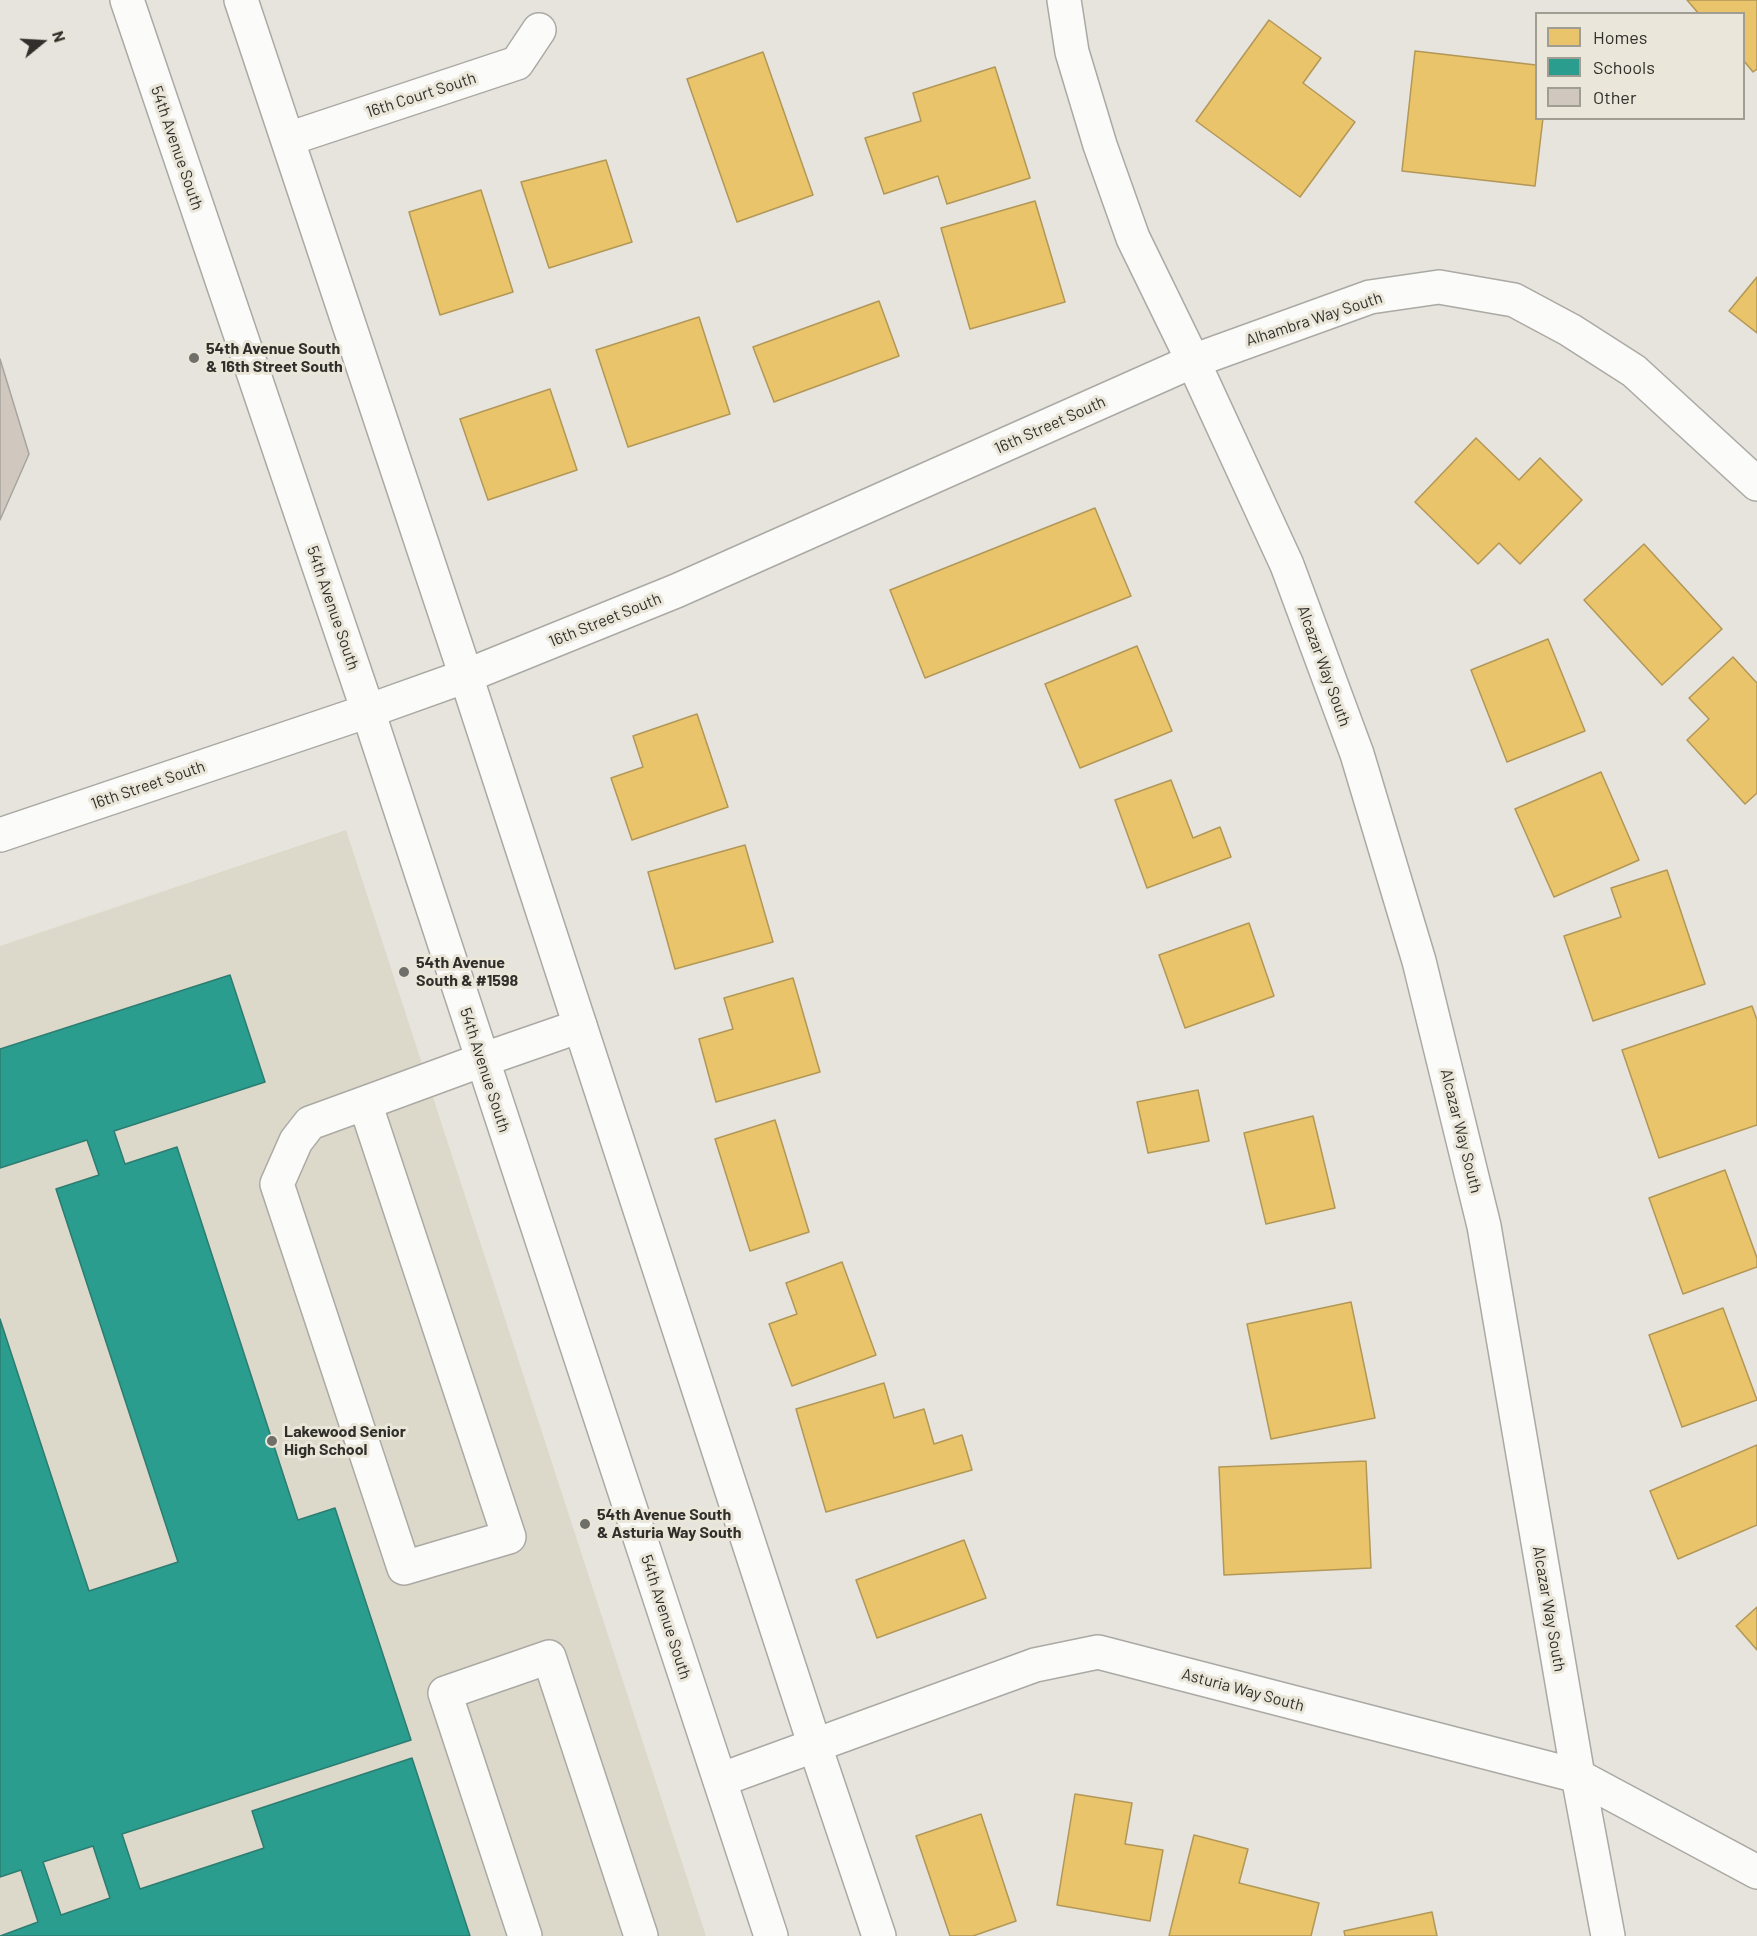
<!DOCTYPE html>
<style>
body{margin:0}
#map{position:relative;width:1757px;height:1936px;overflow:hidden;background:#e6e4dd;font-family:Barlow,sans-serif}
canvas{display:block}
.legend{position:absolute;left:1535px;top:12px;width:210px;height:108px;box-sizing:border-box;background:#eae6d9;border:2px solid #a09d93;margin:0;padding:8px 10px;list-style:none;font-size:18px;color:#312f2b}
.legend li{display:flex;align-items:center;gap:12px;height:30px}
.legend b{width:30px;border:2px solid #a09d93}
.north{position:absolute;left:12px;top:12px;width:60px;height:60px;-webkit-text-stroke:4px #eae6d9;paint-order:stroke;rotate:72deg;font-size:16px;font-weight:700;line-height:24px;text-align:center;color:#312f2b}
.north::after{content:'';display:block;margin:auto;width:21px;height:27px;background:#312f2b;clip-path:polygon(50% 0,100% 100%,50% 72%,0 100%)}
</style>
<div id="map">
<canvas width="1757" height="1936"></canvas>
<ul class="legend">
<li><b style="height:16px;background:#e9c46a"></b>Homes</li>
<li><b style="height:16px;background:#2a9d8f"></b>Schools</li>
<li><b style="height:16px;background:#d0c8be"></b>Other</li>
</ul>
<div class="north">N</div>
</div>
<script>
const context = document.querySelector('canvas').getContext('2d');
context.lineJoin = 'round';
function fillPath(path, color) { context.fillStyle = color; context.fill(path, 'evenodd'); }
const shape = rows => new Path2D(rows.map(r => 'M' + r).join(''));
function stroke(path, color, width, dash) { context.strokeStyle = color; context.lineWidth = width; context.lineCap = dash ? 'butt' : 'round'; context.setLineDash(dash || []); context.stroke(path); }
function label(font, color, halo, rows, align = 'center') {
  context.font = font + ' Barlow,sans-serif'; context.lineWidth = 6; context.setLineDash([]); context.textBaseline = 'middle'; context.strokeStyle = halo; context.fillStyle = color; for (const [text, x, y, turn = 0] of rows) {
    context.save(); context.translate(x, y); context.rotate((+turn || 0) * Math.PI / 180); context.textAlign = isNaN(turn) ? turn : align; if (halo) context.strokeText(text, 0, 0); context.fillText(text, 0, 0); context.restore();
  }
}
fillPath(shape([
 [346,830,706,1936,0,1936,0,946]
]), '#ddd9ca');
const homes = shape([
 [1687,0,1757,0,1757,69,1753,72,1744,61,1744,14,1699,14,1687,0],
 [1269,20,1321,58,1303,83,1355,122,1300,197,1196,121,1269,20],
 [1415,51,1536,65,1536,118,1543,118,1535,186,1402,171,1415,51],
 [763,52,813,195,737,222,687,79,763,52],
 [995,67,1030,178,947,204,938,176,884,194,865,138,921,121,913,93,995,67],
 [606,160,632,242,549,268,521,182,606,160],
 [481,190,513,292,440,315,409,212,481,190],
 [1035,201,1065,302,970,329,941,228,1035,201],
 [1757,277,1757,333,1729,311,1757,277],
 [879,301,899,356,774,402,753,347,879,301],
 [699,317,730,414,628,447,596,350,699,317],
 [550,389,577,470,488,500,460,419,550,389],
 [1476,438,1519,480,1540,458,1582,500,1520,564,1499,543,1478,564,1415,502,1476,438],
 [1095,508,1131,596,925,678,890,590,1095,508],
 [1644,544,1722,629,1662,685,1584,600,1644,544],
 [1548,639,1585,731,1507,762,1471,670,1548,639],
 [1137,646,1172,731,1080,768,1045,684,1137,646],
 [1733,657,1757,683,1757,793,1745,804,1687,740,1709,719,1689,698,1733,657],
 [697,714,728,807,632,840,611,778,643,767,633,736,697,714],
 [1601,772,1639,860,1554,897,1515,809,1601,772],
 [1171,780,1193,838,1220,827,1231,857,1147,888,1115,800,1171,780],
 [745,845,773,942,675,969,648,872,745,845],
 [1667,870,1705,984,1593,1021,1564,936,1621,917,1611,888,1667,870],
 [1249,923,1274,996,1185,1028,1159,955,1249,923],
 [793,978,820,1072,716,1102,699,1039,733,1029,724,998,793,978],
 [1752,1006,1757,1020,1757,1125,1659,1158,1622,1050,1752,1006],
 [1198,1090,1209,1141,1148,1153,1137,1102,1198,1090],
 [1313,1116,1335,1208,1266,1224,1244,1133,1313,1116],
 [775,1120,809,1232,750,1251,715,1139,775,1120],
 [1725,1170,1757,1258,1757,1267,1683,1294,1649,1198,1725,1170],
 [842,1262,876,1355,792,1386,769,1324,797,1314,786,1283,842,1262],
 [1351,1302,1375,1418,1271,1439,1247,1324,1351,1302],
 [1723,1308,1757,1400,1682,1427,1649,1335,1723,1308],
 [884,1383,894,1418,924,1409,934,1444,962,1435,972,1470,826,1512,796,1409,884,1383],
 [1757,1445,1757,1525,1678,1559,1650,1491,1757,1445],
 [1366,1461,1371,1568,1224,1575,1219,1467,1366,1461],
 [964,1540,986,1598,877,1638,856,1580,964,1540],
 [1757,1607,1757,1650,1736,1626,1757,1607],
 [1075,1794,1132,1803,1125,1844,1163,1850,1150,1921,1057,1905,1075,1794],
 [981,1814,1016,1921,973,1936,950,1936,916,1836,981,1814],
 [1194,1835,1248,1849,1239,1883,1319,1903,1311,1936,1169,1936,1194,1835],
 [1432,1912,1437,1936,1345,1936,1344,1931,1432,1912]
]);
fillPath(homes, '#e9c46a');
stroke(homes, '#b29757', 1.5);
const schools = shape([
 [230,975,265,1082,114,1131,125,1164,177,1147,298,1520,335,1508,411,1740,122,1834,140,1889,264,1848,252,1811,412,1758,470,1936,0,1936,38,1922,21,1870,0,1877,0,1319,89,1591,178,1562,56,1189,99,1175,87,1140,0,1168,0,1049,230,975],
 [93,1846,110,1898,61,1915,43,1862,93,1846]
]);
fillPath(schools, '#2a9d8f');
stroke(schools, '#2c7c71', 1.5);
const building = shape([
 [0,359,29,454,0,520,0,359]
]);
fillPath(building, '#d0c8be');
stroke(building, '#a7a49f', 1.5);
const minor = shape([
 [1064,0,1072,52,1100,145,1133,238,1193,361,1287,565,1357,754,1419,961,1484,1226,1578,1776,1608,1936],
 [288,139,517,63,539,30],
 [0,835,368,711,466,676,676,591,1193,361,1370,297,1439,287,1514,300,1570,330,1634,371,1757,484],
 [365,1103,509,1537,404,1568,277,1184,296,1141,310,1123,365,1103,482,1060,580,1026],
 [720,1780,1035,1665,1098,1652,1578,1776,1757,1872],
 [525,1936,445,1693,549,1657,641,1936]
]);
const major = shape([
 [127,0,368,711,771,1936],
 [241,0,466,676,815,1746,879,1936]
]);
stroke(minor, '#aba9a4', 36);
stroke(major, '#aba9a4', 36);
stroke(minor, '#fbfbfa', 33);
stroke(major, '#fbfbfa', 33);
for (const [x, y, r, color] of [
 [194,358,6,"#706e69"],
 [404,972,6,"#706e69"],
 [272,1441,6,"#706e69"],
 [585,1524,6,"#706e69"]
]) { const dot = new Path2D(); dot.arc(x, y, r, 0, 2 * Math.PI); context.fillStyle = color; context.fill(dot); stroke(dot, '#eae6d9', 2); }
label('16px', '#312f2b', '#eae6d9', [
 ["16th Court South",421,95,-18],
 ["54th Avenue South",177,148,71],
 ["Alhambra Way South",1314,319,-18],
 ["16th Street South",1050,425,-24],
 ["54th Avenue South",333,608,71],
 ["16th Street South",605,620,-22],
 ["Alcazar Way South",1324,666,70],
 ["16th Street South",148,785,-19],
 ["54th Avenue South",485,1070,72],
 ["Alcazar Way South",1461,1131,76],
 ["Alcazar Way South",1549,1609,80],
 ["54th Avenue South",666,1617,72],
 ["Asturia Way South",1243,1690,15]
]);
label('bold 16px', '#312f2b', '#eae6d9', [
 ["54th Avenue South",206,349],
 ["& 16th Street South",206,367],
 ["54th Avenue",416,963],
 ["South & #1598",416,981],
 ["Lakewood Senior",284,1432],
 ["High School",284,1450],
 ["54th Avenue South",597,1515],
 ["& Asturia Way South",597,1533]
], 'left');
</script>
